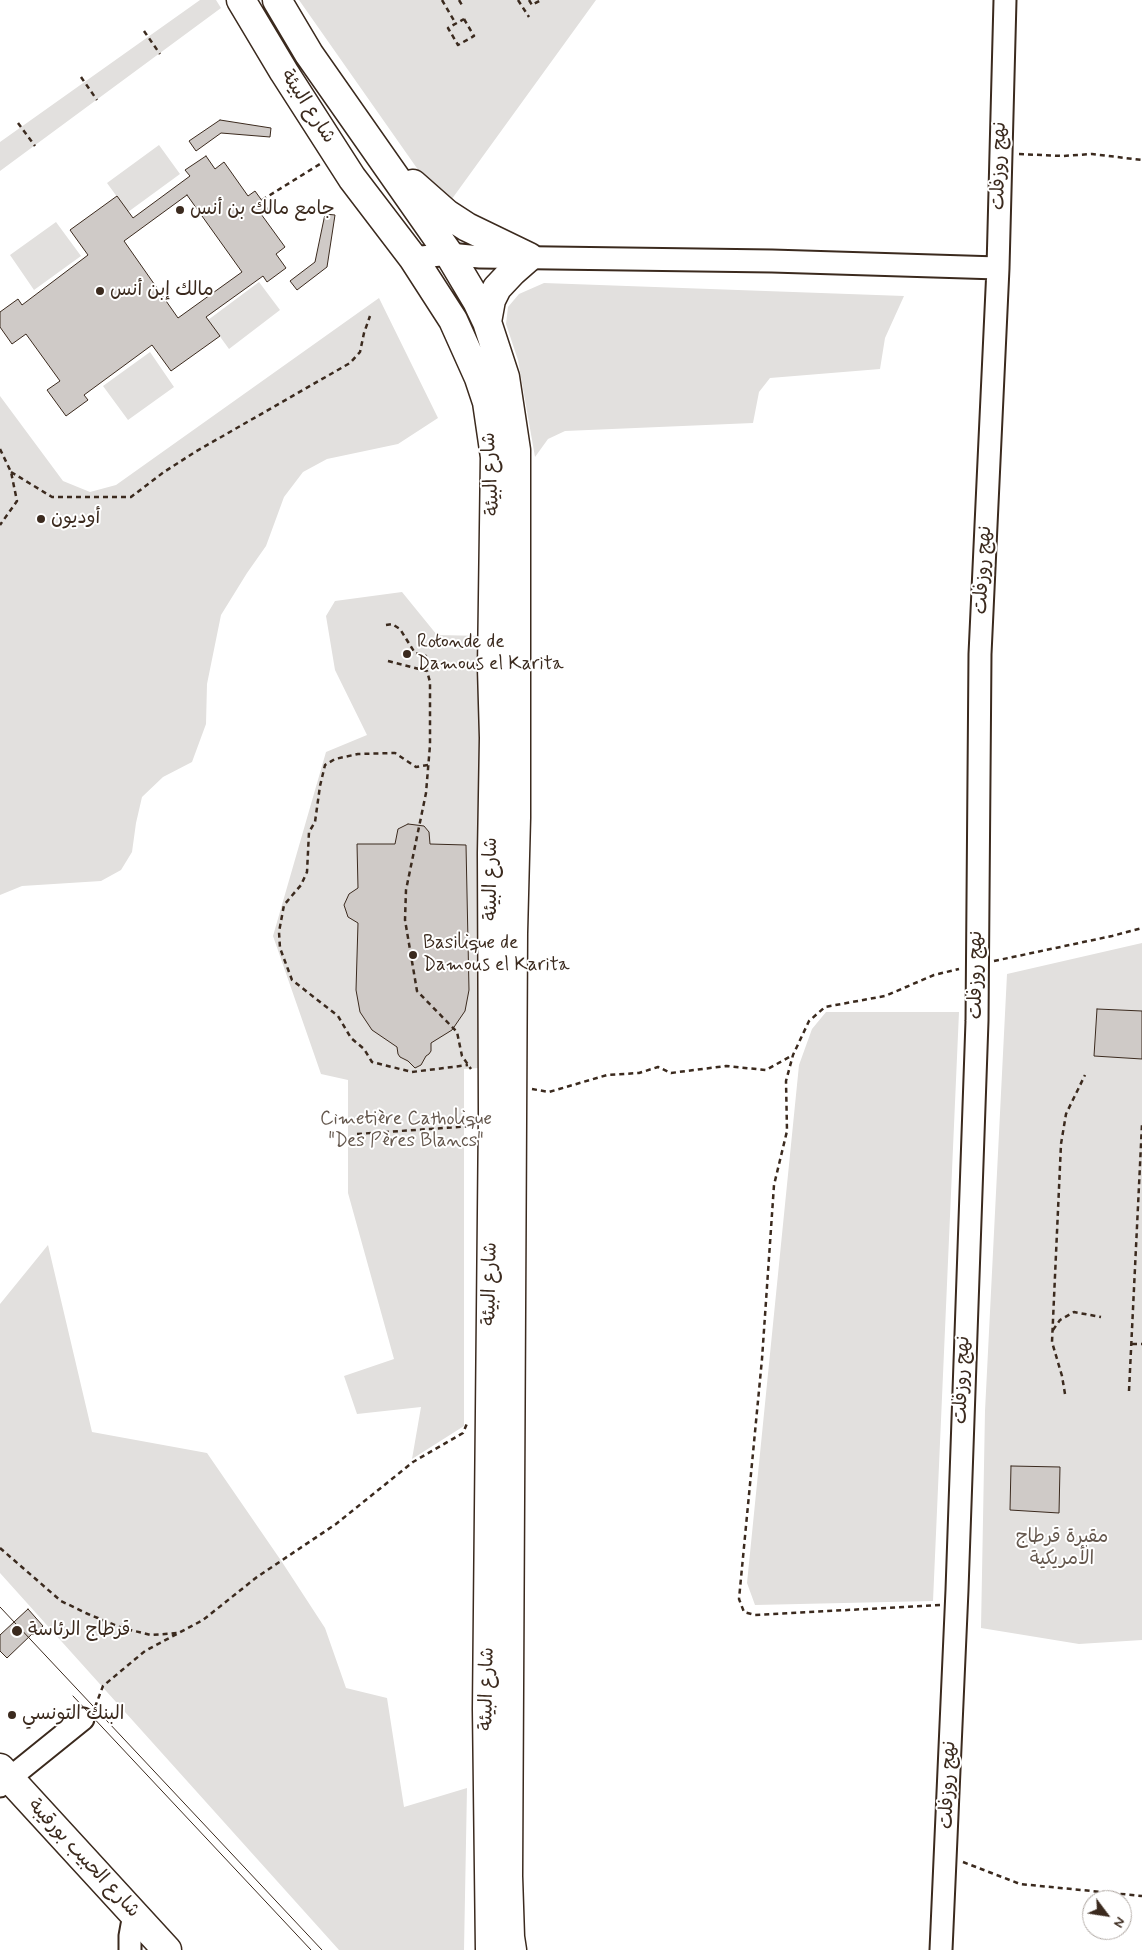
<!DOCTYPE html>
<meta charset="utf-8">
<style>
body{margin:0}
#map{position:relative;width:1142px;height:1950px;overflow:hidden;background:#fff;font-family:Mynerve,sans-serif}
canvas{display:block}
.north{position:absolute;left:1082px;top:1890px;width:50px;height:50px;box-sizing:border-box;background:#fff;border:1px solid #b1aaa5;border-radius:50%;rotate:121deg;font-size:14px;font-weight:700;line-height:20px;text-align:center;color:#3b2a1e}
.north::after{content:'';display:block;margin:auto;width:18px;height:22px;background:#3b2a1e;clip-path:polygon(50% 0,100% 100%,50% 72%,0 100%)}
</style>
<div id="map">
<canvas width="1142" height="1950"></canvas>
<div class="north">N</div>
</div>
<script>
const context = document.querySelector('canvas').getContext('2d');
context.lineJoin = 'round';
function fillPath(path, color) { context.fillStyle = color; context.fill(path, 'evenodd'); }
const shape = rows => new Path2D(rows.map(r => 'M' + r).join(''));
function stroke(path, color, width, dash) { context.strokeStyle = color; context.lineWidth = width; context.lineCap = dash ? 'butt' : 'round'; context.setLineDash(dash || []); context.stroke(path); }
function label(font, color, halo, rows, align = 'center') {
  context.font = font + ' Mynerve,"Playpen Sans Arabic",sans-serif'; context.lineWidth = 4; context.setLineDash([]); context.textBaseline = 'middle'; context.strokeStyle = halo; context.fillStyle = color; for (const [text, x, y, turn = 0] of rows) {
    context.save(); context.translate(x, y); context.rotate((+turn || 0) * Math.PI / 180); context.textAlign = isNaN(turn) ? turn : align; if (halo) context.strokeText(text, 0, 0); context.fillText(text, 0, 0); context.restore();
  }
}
fillPath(shape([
 [200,0,216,0,221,8,0,171,0,142],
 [299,0,596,0,449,203,421,174],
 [159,145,180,174,128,212,107,183],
 [56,222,81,256,34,290,10,255],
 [259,282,280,310,229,349,208,320],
 [544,283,904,296,885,338,880,369,770,378,759,392,753,423,565,431,548,439,535,457,518,360,506,324,508,307,519,294],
 [379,298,438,418,398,444,327,459,303,472,284,497,266,546,247,573,221,615,207,684,206,724,192,762,163,777,142,797,136,823,132,852,121,870,101,881,22,886,0,895,0,396,63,481,90,492,116,485],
 [150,352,174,387,128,420,103,386],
 [402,592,437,635,483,636,479,1068,464,1069,464,1426,412,1459,421,1407,357,1414,344,1376,394,1359,348,1193,348,1080,321,1074,273,936,326,752,367,735,335,670,326,616,335,601],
 [1142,943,1142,1640,1079,1644,981,1628,985,1411,1007,974],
 [826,1012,959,1012,933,1601,755,1605,747,1583,799,1065,812,1029],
 [48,1245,92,1432,207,1453,282,1562,325,1628,346,1688,387,1698,404,1807,467,1788,464,1950,339,1950,0,1573,0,1304]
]), '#e2e0de');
const building = shape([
 [220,120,271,128,270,137,221,133,196,151,189,141,220,120],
 [206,156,215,169,224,162,248,196,255,191,268,209,261,214,285,247,276,254,286,268,267,282,263,276,206,317,220,336,171,371,152,345,84,395,88,400,66,416,47,390,60,381,26,334,12,344,0,327,0,312,18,299,22,305,88,255,70,230,117,196,133,218,190,176,185,170,206,156],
 [187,195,242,272,178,318,124,241,187,195],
 [325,214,335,215,327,267,297,290,290,281,315,262,325,214],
 [408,824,424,826,429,832,430,844,466,845,469,990,465,1011,452,1030,431,1043,431,1051,429,1054,426,1056,421,1065,415,1068,408,1061,400,1057,398,1054,397,1047,372,1030,360,1012,356,990,358,923,348,917,344,905,349,894,358,888,357,844,395,844,398,829,408,824],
 [1097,1009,1142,1011,1142,1059,1094,1056,1097,1009],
 [1011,1466,1060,1467,1059,1513,1010,1510,1011,1466],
 [28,1609,43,1626,33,1635,32,1634,7,1658,0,1651,0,1635,28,1609]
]);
fillPath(building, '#cfcac7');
stroke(building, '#3b2a1e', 1);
const minor = shape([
 [413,258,449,254,480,257,772,261,998,268],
 [0,1786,83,1719],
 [130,1950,130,1936,132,1925,137,1917],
 [941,1950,957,1590,977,1021,980,654,998,268,1005,0]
]);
const major = shape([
 [0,1768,167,1950]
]);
const highway = shape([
 [241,0,284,72,352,178,413,258,453,320,479,378,487,402,495,457,492,668,494,738,492,853,493,1113,487,1709,490,1950],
 [277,0,309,54,449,254,477,301,487,322,505,377,516,450,516,818,513,933,508,1876,510,1937,512,1950],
 [413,184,447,214,467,227,529,257,513,271,497,288,491,300,487,322]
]);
stroke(minor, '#3b2a1e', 25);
stroke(major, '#3b2a1e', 31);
stroke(highway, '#3b2a1e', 31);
stroke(shape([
 [442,0,456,24],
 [459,0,462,5],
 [518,0,529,17],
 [529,0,532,5,541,0],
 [464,19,474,36,458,45,448,28,464,19],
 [144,31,160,54],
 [81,77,97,100],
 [18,123,35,146],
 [1019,154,1063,156,1092,154,1142,160],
 [262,200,320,164],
 [0,449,11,472,17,501,0,525],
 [11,472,52,497,131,497,164,472,195,452,350,363,360,352,364,333,370,316],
 [386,625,392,624,400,629,415,653,426,656,427,671],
 [388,661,427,671,430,682,430,745,426,793,406,890,405,920,417,991,457,1032,462,1056,471,1069],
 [428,765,416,767,395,753,358,754,335,759,325,765,320,786,315,822,309,832,307,872,301,885,284,905,279,932,280,948,292,980,338,1016,351,1038,364,1049,372,1062,412,1072,468,1065],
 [994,961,1112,936,1142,928],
 [532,1089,549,1092,607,1075,639,1073,658,1067,671,1073,726,1066,766,1070,793,1055],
 [357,1134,472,1126],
 [1053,1330,1060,1320,1074,1312,1101,1317],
 [1132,1344,1142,1344],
 [1129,1391,1142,1124],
 [1065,1394,1062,1376,1052,1342,1061,1144,1066,1114,1085,1075],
 [0,1548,61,1601,88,1614,122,1628,151,1635,178,1633],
 [940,1605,755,1615,744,1612,739,1599,762,1359,774,1185,787,1131,786,1081,793,1055,809,1021,825,1007,885,996,934,975,959,969],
 [95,1707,103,1686,145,1651,203,1620,257,1577,336,1524,413,1462,463,1433,468,1421],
 [963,1862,1020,1884,1142,1896]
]), '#3b2a1e', 2.5, [5, 4]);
stroke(minor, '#fff', 21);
stroke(major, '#fff', 28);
stroke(highway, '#fff', 28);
stroke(shape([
 [0,1607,322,1950],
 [73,1696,311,1950]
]), '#3b2a1e', 1);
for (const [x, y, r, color] of [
 [180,210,5,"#3b2a1e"],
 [100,291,5,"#3b2a1e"],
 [41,519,5,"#3b2a1e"],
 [407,654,5,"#3b2a1e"],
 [413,955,5,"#3b2a1e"],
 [17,1631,6,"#3b2a1e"],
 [12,1715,5,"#3b2a1e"]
]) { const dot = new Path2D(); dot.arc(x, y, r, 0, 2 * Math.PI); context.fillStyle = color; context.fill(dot); stroke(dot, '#fff', 2); }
label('19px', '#3b2a1e', '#fff', [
 ["شارع البيئة",307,107,57],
 ["نهج روزفلت",1000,166,-89],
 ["شارع البيئة",492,474,-93],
 ["نهج روزفلت",984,570,-87],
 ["شارع البيئة",492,879,-90],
 ["نهج روزفلت",977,975,-90],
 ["شارع البيئة",491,1284,-89],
 ["نهج روزفلت",963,1380,-88],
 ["شارع البيئة",488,1689,-89],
 ["نهج روزفلت",949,1785,-88],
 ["شارع الحبيب بورقيبة",83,1859,47]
]);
label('19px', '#3b2a1e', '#fff', [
 ["جامع مالك بن أنس",190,210],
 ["مالك إبن أنس",110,291],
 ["أوديون",51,519],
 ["Rotonde de",417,643],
 ["Damous el Karita",417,665],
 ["Basilique de",423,944],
 ["Damous el Karita",423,966],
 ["قرطاج الرئاسة",28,1631],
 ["البنك التونسي",22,1715]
], 'left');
label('19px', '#65584e', '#fff', [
 ["Cimetière Catholique",406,1120],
 ["\"Des Pères Blancs\"",406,1142],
 ["مقبرة قرطاج",1062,1538],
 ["الأمريكية",1062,1560]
]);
</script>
